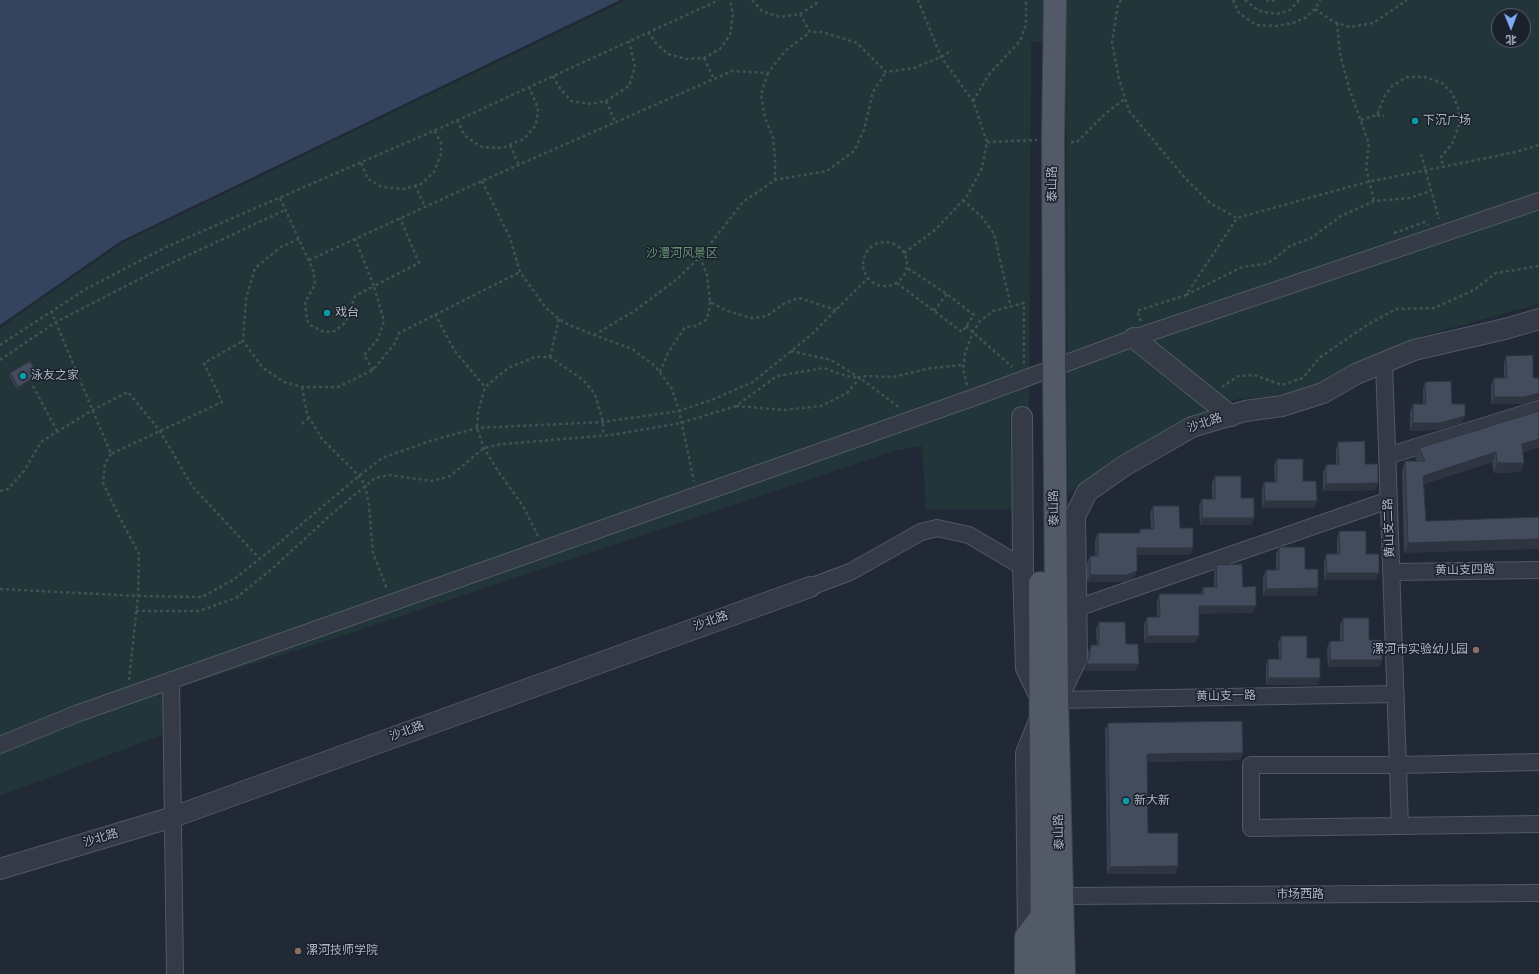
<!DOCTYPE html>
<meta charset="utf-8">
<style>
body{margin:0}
#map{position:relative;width:1539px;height:974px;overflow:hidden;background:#212937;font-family:"Source Sans 3","Noto Sans SC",sans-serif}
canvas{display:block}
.north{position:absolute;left:1491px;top:8px;width:40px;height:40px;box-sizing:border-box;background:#1a212c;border:1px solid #555d69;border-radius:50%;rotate:179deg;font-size:11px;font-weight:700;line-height:16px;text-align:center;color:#aeb6c4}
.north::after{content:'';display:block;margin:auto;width:14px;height:18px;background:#82abf5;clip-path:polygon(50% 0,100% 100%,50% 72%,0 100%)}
</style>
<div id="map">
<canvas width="1539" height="974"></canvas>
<div class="north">北</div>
</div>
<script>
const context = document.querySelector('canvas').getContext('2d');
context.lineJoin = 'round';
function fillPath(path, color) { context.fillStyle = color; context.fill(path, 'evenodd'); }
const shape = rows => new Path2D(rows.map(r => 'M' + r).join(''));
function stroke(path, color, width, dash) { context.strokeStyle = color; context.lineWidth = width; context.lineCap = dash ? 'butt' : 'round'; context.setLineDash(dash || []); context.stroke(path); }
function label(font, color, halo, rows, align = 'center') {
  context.font = font + ' "Source Sans 3","Noto Sans SC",sans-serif'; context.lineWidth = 3; context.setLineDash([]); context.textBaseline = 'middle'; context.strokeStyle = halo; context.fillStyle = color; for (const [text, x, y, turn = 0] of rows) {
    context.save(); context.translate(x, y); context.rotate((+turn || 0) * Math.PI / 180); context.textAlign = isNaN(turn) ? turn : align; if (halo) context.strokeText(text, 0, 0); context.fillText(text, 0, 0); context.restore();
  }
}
fillPath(shape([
 [626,0,1539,0,1539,304,1418,337,1309,389,1270,396,1237,399,1191,421,1068,493,1066,43,1031,42,1029,413,1010,413,1012,509,926,510,922,446,894,451,348,634,164,692,162,735,0,796,0,328,122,243],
 [1499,16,1523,16,1523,40,1499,40]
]), '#223538');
fillPath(shape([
 [0,0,620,0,121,241,0,325]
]), '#35445e');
const minor = shape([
 [1384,362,1400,826],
 [1387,456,1539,409],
 [1392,572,1539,570],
 [810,587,850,572,921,532,937,528,969,535,1023,567],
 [1077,608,1389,500],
 [171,680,175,974],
 [1057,700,1396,694],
 [0,745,76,714,975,397,1134,338,1539,201],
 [1539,762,1398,765,1251,765,1251,828,1539,824],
 [1062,896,1539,893],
 [1026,937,1024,753,1038,718]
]);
const tertiary = shape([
 [1134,338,1231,416],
 [1022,417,1023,567,1026,668,1041,699],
 [1057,700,1077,658,1075,516,1087,492,1124,466,1192,427,1245,411,1282,406,1323,393,1356,374,1414,350,1505,329,1539,319],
 [0,869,173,817,810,587]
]);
const primary = shape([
 [1055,0,1053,142,1054,368,1057,700,1064,974],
 [1040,583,1042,974],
 [1026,974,1026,937,1041,917]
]);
stroke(minor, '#515965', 18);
stroke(tertiary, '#515965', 22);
stroke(primary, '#3d4551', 24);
stroke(shape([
 [752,0,762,11,780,17,800,14,816,4,818,0],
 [1121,0,1118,5,1112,42,1119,79,1129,111,1185,178,1210,203,1237,218],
 [1233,0,1239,13,1256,25,1277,26,1293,23,1305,18,1315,9,1320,0],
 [1245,0,1259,11,1277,14,1290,10,1299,0],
 [1266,0,1271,1,1276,0],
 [1315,9,1334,22,1350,27,1373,23,1407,0],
 [800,14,810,32,822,32,857,43,886,72,914,68,941,57,952,50],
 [1337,23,1340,54,1349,88,1369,144,1366,168,1374,201],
 [648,32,656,43,668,54,686,59,704,58,720,49,730,35,733,14,730,0],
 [704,58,714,79],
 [768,73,761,94,765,118,773,137,775,158,775,180],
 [553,76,559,87,571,101,591,104,606,101,629,86,635,67,629,41],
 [606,101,615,122],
 [973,101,990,73,1020,41,1026,25,1026,0],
 [1377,115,1384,116],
 [457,120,465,136,482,147,502,148,524,139,536,125,538,108,529,87],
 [1361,120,1377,115,1384,97,1392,86,1407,77,1425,77,1442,83,1452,93,1459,110,1459,125,1452,144,1441,157,1443,167],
 [987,142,1037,140],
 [1071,142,1077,142,1106,113,1125,99],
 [510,145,519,165],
 [1421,154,1439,219],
 [361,163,368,179,382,187,404,189,421,184,434,172,441,154,441,143,434,130],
 [482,181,510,238,520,272,546,308,559,319,569,325,594,335,632,349,655,366,672,389,679,411,694,481],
 [415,185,425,207],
 [280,198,313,270,315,284,305,303,307,320,310,325,324,332,335,331,346,322,355,296,374,286,355,239],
 [963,200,982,217,994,234,1011,307],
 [1394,233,1425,222,1428,225],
 [299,239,281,247,255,268,246,299,243,341,263,368,284,382,302,387,338,387,373,370,395,343,399,333,520,272],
 '863 264a22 22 0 1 1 44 0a22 22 0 1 1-44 0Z',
 [904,253,935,230,967,196,982,168,987,142,973,101,941,57,918,0],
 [700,257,707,275,710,302,727,311,752,318,767,316,785,303,799,298,836,310],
 [309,260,482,181,732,71,768,73,785,51,810,32],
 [897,283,962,332,974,315,947,294,907,268],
 [1186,295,1242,267,1265,264,1273,260,1290,246,1311,238,1341,216,1374,201,1409,198,1431,191],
 [51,311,111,454,222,402,204,363,243,341],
 [934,311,947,294],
 [435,314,454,350,485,387],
 [1141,321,1137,311,1186,295,1237,218,1363,183,1516,152,1539,145],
 [966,326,1012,367],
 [594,335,636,310,677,279,700,257,743,202,775,180,827,171,854,151,864,130,873,92,886,72],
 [0,345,86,289,166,247,447,125,719,0],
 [791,351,831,360,860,378,900,408],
 [550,357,559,319],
 [0,360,56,322,161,268,285,210],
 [373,370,364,355,378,339,384,321,374,286,419,263,400,218],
 [660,372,668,353,685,327,696,326,706,320,709,312,710,302],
 [967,385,963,369,965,353,973,332,980,321,993,311,1024,303,1024,364],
 [33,386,57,431],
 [302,387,307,414,322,439,359,476,365,485,369,505,373,553,387,589],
 [1222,387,1238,376,1254,375,1282,385,1303,378,1319,358,1367,325,1396,309,1434,308,1474,290,1496,273,1539,266],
 [736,406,783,410,821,406,847,393,860,378,866,376,893,377,931,368,963,365],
 [302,424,309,418],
 [111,454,105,464,103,483,120,518,139,554,138,596,129,680],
 [0,491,8,489,24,471,41,442,89,412,128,392,160,431,192,486,260,559],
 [538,536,523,506,498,471,484,448,477,428,478,413,485,387,508,368,535,357,550,357,583,380,595,394,603,422,603,435],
 [0,589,138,596,202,597,233,580,266,554,359,476,382,458,430,441,477,428,603,422,679,411,714,399,753,382,811,335,868,278],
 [136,611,199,611,236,598,273,568,334,512,375,478,389,475,432,481,450,476,484,448,502,444,611,435,681,423,736,406,777,376,824,368,846,376,860,378]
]), '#405255', 2.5, [3, 3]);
stroke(minor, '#343b47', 16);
stroke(tertiary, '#343b47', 20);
stroke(primary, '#525a68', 22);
fillPath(shape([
 [1506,356,1533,378,1536,400,1522,404,1491,404,1491,386,1494,378,1504,378,1504,363],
 [10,373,38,375,38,377,17,389,9,376],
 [1425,382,1452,404,1462,423,1437,430,1410,431,1410,412,1413,404,1423,404,1423,389],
 [1338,442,1365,464,1375,490,1323,491,1323,472,1326,465,1336,464,1336,449],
 [1419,448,1523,452,1524,463,1520,472,1494,473,1492,462,1424,484,1426,521,1404,553,1402,471,1405,461,1417,461,1415,458],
 [1277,459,1303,481,1317,501,1314,508,1262,508,1262,489,1264,482,1275,482,1274,466],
 [1215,476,1241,498,1252,525,1200,525,1199,506,1202,499,1212,499,1212,483],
 [1153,506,1180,528,1190,555,1137,555,1134,578,1123,582,1087,582,1087,563,1090,556,1095,556,1095,540,1098,533,1139,533,1140,529,1151,529,1150,513],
 [1339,531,1366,554,1376,580,1324,580,1324,562,1326,554,1337,554,1337,539],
 [1279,547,1305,569,1318,588,1316,596,1263,596,1263,577,1266,570,1276,570,1276,554],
 [1216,565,1243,587,1253,613,1199,613,1196,643,1144,643,1144,624,1147,617,1157,617,1157,601,1159,594,1201,594,1203,587,1214,587,1214,572],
 [1343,618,1369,640,1380,667,1328,667,1327,648,1330,641,1340,641,1340,625],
 [1099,622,1126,644,1136,671,1084,671,1088,661,1088,652,1091,645,1097,645,1096,629],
 [1281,636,1307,658,1318,685,1266,685,1266,666,1268,659,1279,659,1278,643],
 [1108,723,1243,753,1240,760,1147,762,1148,833,1178,866,1175,874,1107,874,1105,730]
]), '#39414f');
fillPath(shape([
 [38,375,38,377,17,389,18,387],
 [1539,393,1539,400,1536,400,1522,404,1491,404,1494,397],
 [1465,416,1462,423,1437,430,1410,431,1413,423],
 [1539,439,1539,447,1519,454,1522,444],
 [1496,452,1492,462,1420,485,1423,476],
 [1497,463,1524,463,1520,472,1494,473],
 [1378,483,1375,490,1323,491,1326,484],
 [1265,501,1317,501,1314,508,1262,508],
 [1202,518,1254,518,1252,525,1200,525],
 [1539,539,1539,549,1404,553,1408,543],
 [1137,548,1193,548,1190,555,1134,555],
 [1137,571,1134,578,1123,582,1087,582,1090,575],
 [1327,573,1379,573,1376,580,1324,580],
 [1318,588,1316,596,1263,596,1266,589],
 [1199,606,1256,606,1253,613,1196,614],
 [1147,636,1199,636,1196,643,1144,643],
 [1330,660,1382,660,1380,667,1328,667],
 [1086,664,1139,664,1136,671,1084,671],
 [1268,678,1320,678,1318,685,1266,685],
 [1243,753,1240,760,1145,762,1147,754],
 [1178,866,1175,874,1107,874,1110,867]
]), '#2e3540');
const building = shape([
 [1533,355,1533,378,1539,378,1539,393,1525,397,1494,397,1494,378,1507,378,1506,356,1533,355],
 [30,361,38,375,18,387,10,373,30,361],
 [1451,381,1452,404,1465,404,1465,416,1440,423,1413,423,1413,404,1426,404,1425,382,1451,381],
 [1539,411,1539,439,1522,444,1524,463,1497,463,1496,452,1423,476,1426,521,1539,517,1539,539,1408,543,1405,461,1425,461,1419,448,1539,411],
 [1365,441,1365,464,1378,464,1378,483,1326,484,1326,465,1339,464,1338,442,1365,441],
 [1277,459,1303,459,1303,481,1316,481,1317,501,1265,501,1264,482,1277,482,1277,459],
 [1215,476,1241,476,1241,498,1254,498,1254,518,1202,518,1202,499,1215,499,1215,476],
 [1153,506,1179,506,1180,528,1193,528,1193,548,1137,548,1137,571,1126,575,1090,575,1090,556,1098,556,1098,533,1140,533,1140,529,1154,529,1153,506],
 [1339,531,1366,531,1366,554,1379,554,1379,573,1327,573,1326,554,1340,554,1339,531],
 [1279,547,1305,547,1305,569,1318,569,1318,588,1266,589,1266,570,1279,570,1279,547],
 [1242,564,1243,587,1256,586,1256,606,1199,606,1199,636,1147,636,1147,617,1160,617,1159,594,1204,594,1203,587,1217,587,1216,565,1242,564],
 [1343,618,1369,618,1369,640,1382,640,1382,660,1330,660,1330,641,1343,641,1343,618],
 [1099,622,1125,622,1126,644,1138,644,1139,664,1086,664,1090,655,1091,645,1099,645,1099,622],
 [1281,636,1307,636,1307,658,1320,658,1320,678,1268,678,1268,659,1281,659,1281,636],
 [1242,721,1243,753,1147,754,1148,833,1178,833,1178,866,1110,867,1108,723,1242,721]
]);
fillPath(building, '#424c5c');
stroke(building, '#2e3540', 1);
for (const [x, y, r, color] of [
 [1415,121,4,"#0f9aa8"],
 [327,313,4,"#0f9aa8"],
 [23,376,4,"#0f9aa8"],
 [1476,650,4,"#8d6e63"],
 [1126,801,4,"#0f9aa8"],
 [298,951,4,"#8d6e63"]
]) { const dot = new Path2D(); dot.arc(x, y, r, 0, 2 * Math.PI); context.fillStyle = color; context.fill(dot); stroke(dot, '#1a212c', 1.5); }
label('12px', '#aeb6c4', '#1a212c', [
 ["下沉广场",1423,121],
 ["戏台",335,313],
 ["泳友之家",31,376],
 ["漯河市实验幼儿园",1468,650,"right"],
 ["新大新",1134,801],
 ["漯河技师学院",306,951]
], 'left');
label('12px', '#aeb6c4', '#1a212c', [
 ["泰山路",1053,184,-90],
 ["沙北路",1205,424,-19],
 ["泰山路",1055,508,-91],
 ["黄山支二路",1390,528,-92],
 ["黄山支四路",1465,571,-1],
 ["沙北路",711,622,-20],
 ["黄山支一路",1226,697,-1],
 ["沙北路",407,732,-20],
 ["泰山路",1060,832,-92],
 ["沙北路",101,839,-17],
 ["市场西路",1300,895]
]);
label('12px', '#669472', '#1a212c', [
 ["沙澧河风景区",682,254]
]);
</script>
